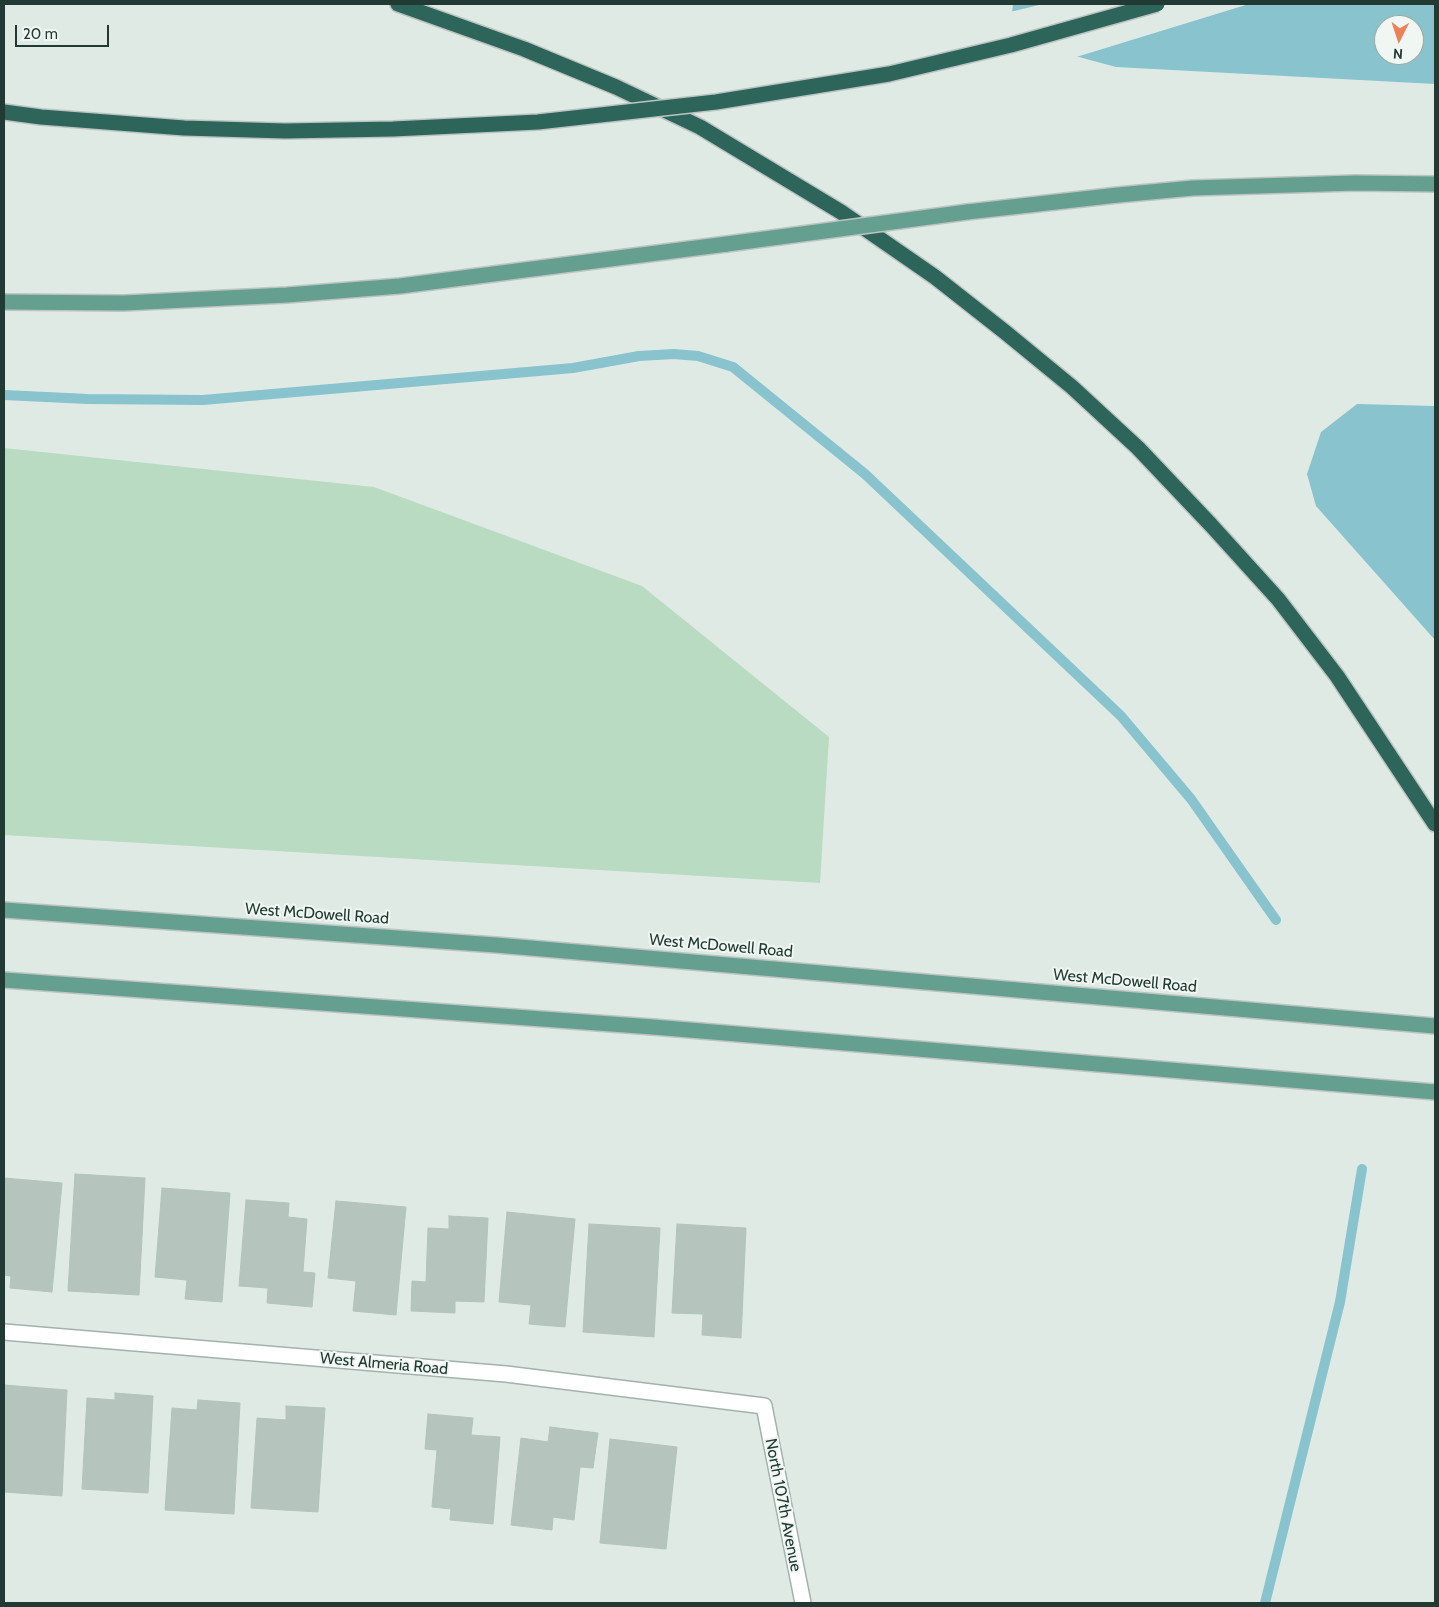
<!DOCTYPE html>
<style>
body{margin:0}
#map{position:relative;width:1439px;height:1607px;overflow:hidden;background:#dfeae5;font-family:Cabin,sans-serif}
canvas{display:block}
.frame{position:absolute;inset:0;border:5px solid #213a33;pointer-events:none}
.north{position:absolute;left:1374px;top:15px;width:50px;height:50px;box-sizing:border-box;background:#f0f7f3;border:1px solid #9daba6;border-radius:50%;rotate:184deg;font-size:14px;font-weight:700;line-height:20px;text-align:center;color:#213a33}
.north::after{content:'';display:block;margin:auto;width:18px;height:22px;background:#ee805a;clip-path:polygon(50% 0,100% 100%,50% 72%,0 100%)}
.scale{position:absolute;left:15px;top:25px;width:94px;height:22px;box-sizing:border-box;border:2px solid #213a33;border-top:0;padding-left:6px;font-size:15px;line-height:18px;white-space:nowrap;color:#213a33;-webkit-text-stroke:4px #f0f7f3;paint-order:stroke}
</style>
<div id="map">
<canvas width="1439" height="1607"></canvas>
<div class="frame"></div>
<div class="north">N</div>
<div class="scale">20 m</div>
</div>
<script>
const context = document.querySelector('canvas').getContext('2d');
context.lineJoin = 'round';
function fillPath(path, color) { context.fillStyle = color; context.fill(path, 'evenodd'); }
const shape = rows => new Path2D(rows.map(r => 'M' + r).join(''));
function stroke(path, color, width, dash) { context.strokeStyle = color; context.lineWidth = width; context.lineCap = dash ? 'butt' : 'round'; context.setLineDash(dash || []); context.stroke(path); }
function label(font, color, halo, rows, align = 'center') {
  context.font = font + ' Cabin,sans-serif'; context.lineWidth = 4; context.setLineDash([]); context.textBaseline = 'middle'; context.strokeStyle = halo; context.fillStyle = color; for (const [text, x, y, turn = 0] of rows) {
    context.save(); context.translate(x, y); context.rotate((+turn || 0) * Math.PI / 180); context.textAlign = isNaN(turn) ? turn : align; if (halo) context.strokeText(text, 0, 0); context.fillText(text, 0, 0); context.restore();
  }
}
fillPath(shape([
 [4,448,374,487,642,586,829,737,820,883,4,835]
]), '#b9dbc2');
fillPath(shape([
 [1013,4,1435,4,1435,84,1116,67,1038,46,1012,13],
 [1384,25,1414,25,1414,55,1384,55],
 [1357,404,1435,406,1435,640,1316,506,1307,474,1321,432]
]), '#88c3ce');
fillPath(shape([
 [1043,4,1249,4,1073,58,1036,47,1009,14,1010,12]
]), '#dfeae5');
stroke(shape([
 [4,395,88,399,203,400,573,368,639,356,674,354,698,356,733,367,865,474,1121,716,1191,799,1276,920],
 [1265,1603,1340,1302,1362,1169]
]), '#88c3ce', 10);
const building = shape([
 [75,1174,145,1178,139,1295,68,1291,75,1174],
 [4,1178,62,1183,52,1292,10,1288,11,1276,4,1275,4,1178],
 [162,1188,230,1193,222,1302,185,1299,187,1280,155,1277,162,1188],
 [246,1200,289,1203,288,1217,307,1219,303,1272,315,1273,312,1307,267,1303,268,1288,239,1286,246,1200],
 [336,1201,406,1207,396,1315,353,1311,356,1281,328,1278,336,1201],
 [507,1212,575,1219,565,1327,529,1324,531,1305,499,1302,507,1212],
 [449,1216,488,1218,484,1302,455,1301,455,1313,411,1311,412,1281,426,1282,428,1228,449,1229,449,1216],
 [589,1224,660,1228,654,1337,583,1332,589,1224],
 [677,1224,746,1228,741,1338,702,1335,703,1314,672,1313,677,1224],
 [4,1385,67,1390,62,1496,4,1492,4,1385],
 [115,1393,153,1396,148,1493,82,1489,87,1398,115,1400,115,1393],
 [198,1400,240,1403,234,1514,165,1510,172,1408,197,1410,198,1400],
 [286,1406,325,1408,318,1512,251,1508,257,1418,286,1420,286,1406],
 [428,1414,473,1418,471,1435,500,1437,493,1524,450,1520,451,1509,432,1507,437,1450,425,1449,428,1414],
 [550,1427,598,1433,593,1468,580,1467,574,1520,553,1517,552,1530,511,1525,521,1438,548,1442,550,1427],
 [610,1439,677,1447,666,1549,600,1543,610,1439]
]);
fillPath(building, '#b5c5be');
stroke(building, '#b2c3bc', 1);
const minor = shape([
 [4,1332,506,1374,764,1406,803,1603]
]);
const primary = shape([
 [967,212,1118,195,1193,188,1355,183,1435,184],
 [4,302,124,303,287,295,400,286,727,244],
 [4,910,496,945,1435,1026],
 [4,980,653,1027,1435,1092]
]);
const motorway = shape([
 [398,4,524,49,616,87,700,127,841,212,935,277,1005,332,1072,387,1138,448,1211,525,1278,599,1337,676,1435,824]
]);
stroke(minor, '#a2b2ac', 18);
stroke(primary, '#bcc4c2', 18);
stroke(motorway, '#bcc4c2', 18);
stroke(minor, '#fff', 15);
stroke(primary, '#659f90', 15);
stroke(motorway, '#2e655a', 15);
const primaryBridge = shape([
 [727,244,967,212]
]);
const motorwayBridge = shape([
 [4,112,41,117,184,128,285,131,393,129,538,122,716,102,889,74,1011,45,1157,4]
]);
stroke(primaryBridge, '#bcc4c2', 18, []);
stroke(motorwayBridge, '#bcc4c2', 18, []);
stroke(primaryBridge, '#659f90', 15);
stroke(motorwayBridge, '#2e655a', 15);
label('16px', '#213a33', '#f0f7f3', [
 ["West McDowell Road",317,914,4],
 ["West McDowell Road",721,946,5],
 ["West McDowell Road",1125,981,5],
 ["West Almeria Road",384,1364,5],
 ["North 107th Avenue",783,1505,79]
]);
</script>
